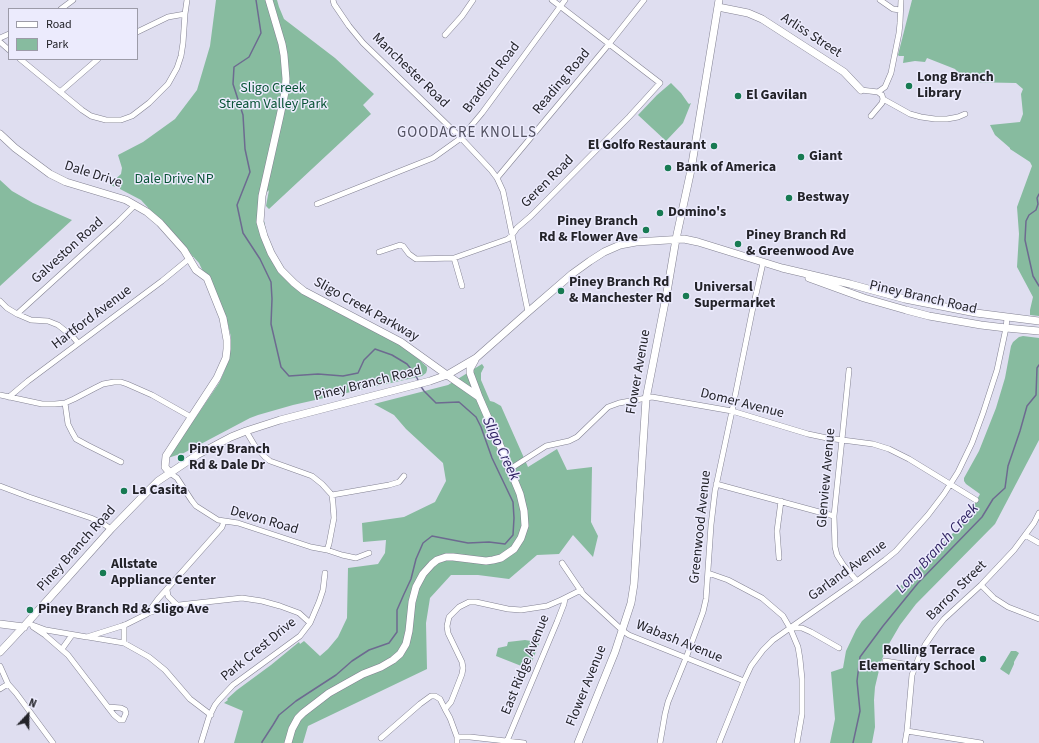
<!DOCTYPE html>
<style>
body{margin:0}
#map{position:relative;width:1039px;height:743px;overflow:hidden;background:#dfdef0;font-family:"Source Sans 3",sans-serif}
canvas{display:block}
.legend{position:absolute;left:8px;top:8px;width:130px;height:52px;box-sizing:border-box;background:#ecebfd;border:1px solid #9c9ba8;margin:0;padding:5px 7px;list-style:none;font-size:12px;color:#232329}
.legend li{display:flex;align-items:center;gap:8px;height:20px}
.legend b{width:20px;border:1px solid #9c9ba8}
.north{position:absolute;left:8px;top:695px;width:40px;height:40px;-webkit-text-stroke:3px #ecebfd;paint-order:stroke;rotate:22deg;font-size:11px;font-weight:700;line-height:16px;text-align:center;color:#232329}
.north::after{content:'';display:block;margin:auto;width:14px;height:18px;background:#232329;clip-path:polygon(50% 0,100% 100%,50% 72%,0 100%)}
</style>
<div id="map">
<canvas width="1039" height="743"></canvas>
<ul class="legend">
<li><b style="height:5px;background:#fff"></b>Road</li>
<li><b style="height:11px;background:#87bb9f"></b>Park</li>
</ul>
<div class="north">N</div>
</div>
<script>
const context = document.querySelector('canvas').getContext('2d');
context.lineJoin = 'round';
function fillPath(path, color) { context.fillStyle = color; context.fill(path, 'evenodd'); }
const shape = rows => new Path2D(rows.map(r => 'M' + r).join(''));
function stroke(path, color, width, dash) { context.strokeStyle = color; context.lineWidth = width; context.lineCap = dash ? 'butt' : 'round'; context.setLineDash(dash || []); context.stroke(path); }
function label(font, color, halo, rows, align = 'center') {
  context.font = font + ' "Source Sans 3",sans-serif'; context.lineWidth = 3; context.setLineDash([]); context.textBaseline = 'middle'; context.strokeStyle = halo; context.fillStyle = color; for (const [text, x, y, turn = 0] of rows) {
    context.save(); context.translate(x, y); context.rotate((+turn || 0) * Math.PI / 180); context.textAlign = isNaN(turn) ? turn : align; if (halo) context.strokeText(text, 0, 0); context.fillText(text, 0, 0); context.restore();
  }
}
fillPath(shape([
 [216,0,277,0,279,7,284,19,335,58,374,94,363,105,371,114,269,209,266,206,269,190,266,193,263,215,266,231,281,274,408,349,427,367,427,370,426,373,422,376,293,405,258,415,250,418,180,455,177,455,168,458,167,456,181,439,219,383,224,372,228,360,231,343,231,337,228,325,199,263,141,200,120,189,120,188,109,185,121,174,122,168,118,155,143,142,175,119,197,90,210,46],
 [912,0,1039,0,1039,316,1030,315,1030,310,1033,297,1017,267,1019,234,1017,207,1032,166,1030,162,1010,149,1010,148,995,135,990,125,1020,122,1023,114,1021,94,1023,89,1016,83,967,82,955,69,927,58,925,62,915,61,903,63,904,56,899,56,898,55],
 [671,83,681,93,688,103,689,104,691,103,683,123,666,141,638,115,657,95],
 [0,180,12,191,33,203,72,220,0,286],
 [1023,336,1039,338,1039,440,995,524,916,604,900,625,886,649,881,662,875,687,874,700,875,727,872,743,830,743,835,719,831,672,843,668,846,651,856,630,862,621,907,580,932,554,934,548,937,549,961,525,979,496,980,494,966,484,964,481,964,478,979,451,996,408,1005,378,1011,346,1013,342,1019,337],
 [482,364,484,367,481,373,481,380,490,401,494,402,501,406,528,467,557,449,567,470,592,467,591,522,598,536,593,557,573,535,559,554,537,555,509,579,478,575,451,575,430,598,426,623,427,669,308,726,303,743,234,743,243,711,224,703,228,700,227,699,237,690,271,665,299,642,300,644,304,641,320,656,328,649,338,637,347,618,348,568,378,564,385,553,386,540,363,542,362,523,404,517,435,502,446,481,443,463,406,429,394,415,374,404,448,385],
 [525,640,531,641,539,644,529,669,496,656,498,648,507,646,508,642],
 [1011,651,1016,651,1019,653,1014,662,1014,664,1009,675,1000,669]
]), '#87bb9f');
stroke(shape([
 [256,0,261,33,249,57,234,67,233,84,243,115,245,149,250,172,237,205,243,233,260,259,271,282,272,299,271,324,281,367,289,376,318,374,343,376,358,373,364,360,375,349,392,355,407,364,415,374,419,382],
 [1039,194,1037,198,1038,204,1036,210,1029,215,1026,221,1025,240,1033,276,1039,286],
 [262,743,262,742,273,725,279,715,296,701,336,675,352,661,369,650,389,643,397,632,397,610,404,594,411,579,416,559,423,543,432,536,468,543,489,542,505,544,513,535,514,518,513,502,492,458,481,427,476,417,459,402,436,403,424,391,420,385],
 [853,743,860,711,857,681,860,657,883,626,918,583,982,517,993,499,1005,488,1008,466,1020,431,1027,406,1036,395,1037,368,1039,365]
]), '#6d6a90', 1.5);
const street = shape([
 [333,0,334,4,349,26,363,43,461,138,491,170,497,178,503,191,528,312],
 [880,0,893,9,900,10],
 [61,9,73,0],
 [137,32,168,17,185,14],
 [445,35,462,16,473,0],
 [0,38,9,34],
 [0,42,9,50],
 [20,59,82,110,91,116,106,120,121,120,132,116,149,103,168,84,177,68,181,56,183,43,185,14,187,0],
 [861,90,878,92,882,95,883,99],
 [60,92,98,59],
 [878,92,885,87,891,73,899,33,900,23,901,0],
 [883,99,910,114,921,117,935,119,947,119,958,117,965,114],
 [871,116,882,103,883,99],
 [497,178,609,44,644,0],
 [317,204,433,158,461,138,482,113,565,0],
 [379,252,400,245,403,246,409,254,416,259,454,258,462,286],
 [454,258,508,239,512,235,517,228,531,216,629,117,660,83,552,0],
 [0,301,7,308,17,314,31,320,48,321,58,325,73,337,78,343],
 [17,314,117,223,135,205],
 [849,370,842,439,834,516,835,547,837,555,844,566,857,581],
 [0,395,42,404,55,404,65,403,74,399,95,388,103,384,114,382,121,382,127,384,152,395,191,417],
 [9,397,28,381,162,281,190,258],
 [65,403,68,424,72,432,76,439,87,445,121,462],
 [246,431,255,446,265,457,270,461,312,476,322,484,332,495,333,504,334,518,329,544,327,550],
 [510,469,546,446,569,441,577,437,608,407,619,403,652,397,732,411,808,434,827,438,873,444,889,449,909,459,976,500],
 [170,473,177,478,192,501,196,506,218,520,238,523,311,547,327,550,342,555,356,558,369,553],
 [716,484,834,516],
 [0,486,29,497,91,518,102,523,111,529],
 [332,495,389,485,399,482,404,476],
 [1025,535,1039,543],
 [779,558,777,531,781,501],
 [562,563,583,594,623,631,629,635,744,681],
 [708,573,728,580,762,598,783,616,790,628,802,628,811,632,839,648],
 [981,585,994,598,1008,607,1039,619],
 [167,590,168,596,177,605],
 [148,613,170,606,242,598,262,601,280,606,299,613,310,623],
 [27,623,46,630,87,637,125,625,147,614,158,599,222,527,224,521],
 [124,625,124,643],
 [33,627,45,635,68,655,114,715,120,720,123,720,126,713,125,710,121,708,108,707],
 [790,628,798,647,800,659,802,679,802,714,797,743],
 [88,637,124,643,149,657,165,670,190,699,211,715],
 [62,649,72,635],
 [885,661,916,666],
 [0,666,8,684,16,693,53,743],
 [0,689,8,684],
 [907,731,981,743],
 [457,737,470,737,524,743],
 [381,738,420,704,431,696,435,696,440,699,445,709],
 [507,741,557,622,564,604,565,598],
 [201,743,209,717,215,705,219,700,233,685,300,636,310,623,319,602,323,590,325,573],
 [457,743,457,737,450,718,445,709,451,702,455,692,462,674,463,668,462,662,448,633,447,626,449,617,459,607,469,602,476,602,508,609,521,610,547,606,561,600,581,590],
 [660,743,665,714,668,702,686,658,703,612,706,599,711,525,715,491,732,411,752,312,763,263],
 [719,743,744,681,751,666,763,650,773,640,790,628,857,581,885,560,896,551,928,515,944,494,958,472,972,443,983,413,997,370,1006,328,1007,318],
 [905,743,907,731,912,675,919,657,925,645,936,629,944,619,981,585,1014,550,1034,523,1039,513]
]);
const secondary = shape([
 [269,0,282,44,284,55,286,79,285,92,280,116,262,196,260,222,264,236,271,253,281,270,294,283,304,291,401,342,447,375,479,397,502,450,520,494,524,511,525,526,521,538,514,549,501,558,493,560,486,561,453,557,446,557,437,560,432,564,423,574,416,587,412,602,409,631,406,644,400,654,393,660,381,667,363,674,329,693,303,713,298,718,292,729,288,743],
 [718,7,748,13,762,19,844,72,861,90],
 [0,134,15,148,50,174,66,182,126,200,147,212,160,223,184,250,196,270,207,278,223,318,227,340,227,349,226,358,217,378,166,456,165,467,170,473],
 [809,278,864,298,906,310,929,316,981,325,1006,328,1039,331],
 [475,360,470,369,470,373,479,397],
 [0,624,24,627],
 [0,652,27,623,111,529,146,493,158,481,197,455,231,437,246,431,280,420,430,381,447,375,476,358,528,312,572,274,590,261,604,252,620,245,636,242,684,239,698,242,782,268,850,284,905,299,976,313,1039,321],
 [578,743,615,652,631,603,634,584,646,399,667,292,676,239,691,170,719,0]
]);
stroke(street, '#838292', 6);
stroke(secondary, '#838292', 8);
stroke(street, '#fff', 5);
stroke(secondary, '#fff', 7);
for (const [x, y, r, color] of [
 [909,86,4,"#177a52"],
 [738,96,4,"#177a52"],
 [714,146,4,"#177a52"],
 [801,157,4,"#177a52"],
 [668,168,4,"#177a52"],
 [789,198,4,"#177a52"],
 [660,213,4,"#177a52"],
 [646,230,4,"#177a52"],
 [738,244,4,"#177a52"],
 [561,291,4,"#177a52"],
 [686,296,4,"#177a52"],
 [181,458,4,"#177a52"],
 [124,491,4,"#177a52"],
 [103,573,4,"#177a52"],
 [30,610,4,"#177a52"],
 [983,659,4,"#177a52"]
]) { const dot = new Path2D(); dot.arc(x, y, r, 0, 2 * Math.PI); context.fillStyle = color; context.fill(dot); stroke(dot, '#ecebfd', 1.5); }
label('14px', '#232329', '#ecebfd', [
 ["Arliss Street",811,36,33],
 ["Manchester Road",410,71,44],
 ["Bradford Road",492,78,-53],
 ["Reading Road",562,82,-50],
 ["Dale Drive",93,175,18],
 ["Geren Road",548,182,-45],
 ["Galveston Road",68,251,-42],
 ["Piney Branch Road",923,298,13],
 ["Sligo Creek Parkway",366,310,29],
 ["Hartford Avenue",92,318,-37],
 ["Flower Avenue",639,372,-80],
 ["Piney Branch Road",368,384,-14],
 ["Domer Avenue",742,404,14],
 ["Glenview Avenue",827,478,-85],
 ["Devon Road",264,521,16],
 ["Greenwood Avenue",701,527,-84],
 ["Piney Branch Road",77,549,-48],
 ["Garland Avenue",848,571,-36],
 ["Barron Street",957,591,-45],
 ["Wabash Avenue",679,642,22],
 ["Park Crest Drive",259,650,-39],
 ["East Ridge Avenue",526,665,-68],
 ["Flower Avenue",587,686,-68]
]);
label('bold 14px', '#232329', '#ecebfd', [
 ["Long Branch",917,78],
 ["Library",917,94],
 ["El Gavilan",746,96],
 ["El Golfo Restaurant",706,146,"right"],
 ["Giant",809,157],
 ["Bank of America",676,168],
 ["Bestway",797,198],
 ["Domino's",668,213],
 ["Piney Branch",638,222,"right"],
 ["Rd & Flower Ave",638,238,"right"],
 ["Piney Branch Rd",746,236],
 ["& Greenwood Ave",746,252],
 ["Piney Branch Rd",569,283],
 ["& Manchester Rd",569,299],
 ["Universal",694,288],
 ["Supermarket",694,304],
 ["Piney Branch",189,450],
 ["Rd & Dale Dr",189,466],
 ["La Casita",132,491],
 ["Allstate",111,565],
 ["Appliance Center",111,581],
 ["Piney Branch Rd & Sligo Ave",38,610],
 ["Rolling Terrace",975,651,"right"],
 ["Elementary School",975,667,"right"]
], 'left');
label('14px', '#095336', '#ecebfd', [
 ["Sligo Creek",273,89],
 ["Stream Valley Park",273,105],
 ["Dale Drive NP",174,180]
]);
context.letterSpacing = '1px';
label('15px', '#525160', '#ecebfd', [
 ["GOODACRE KNOLLS",467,134]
]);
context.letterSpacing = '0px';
label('italic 15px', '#302462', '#ecebfd', [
 ["Sligo Creek",500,449,65],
 ["Long Branch Creek",938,549,-48]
]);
</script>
